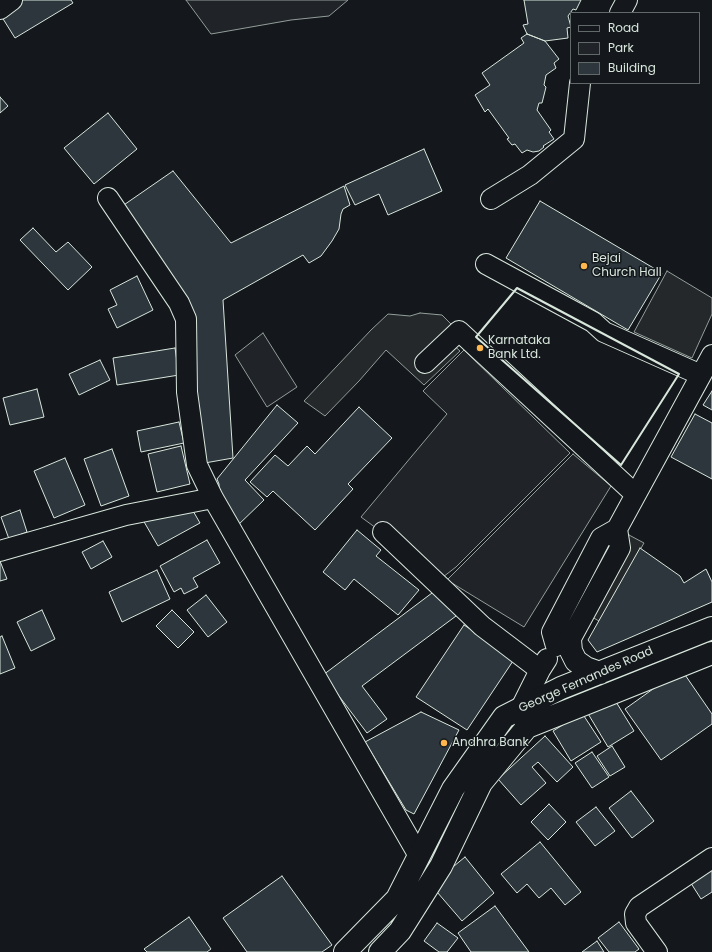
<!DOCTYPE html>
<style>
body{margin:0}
#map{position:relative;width:712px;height:952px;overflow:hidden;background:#14181c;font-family:Poppins,sans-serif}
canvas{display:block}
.legend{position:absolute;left:570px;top:12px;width:130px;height:72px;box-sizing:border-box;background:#14181c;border:1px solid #626a69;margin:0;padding:5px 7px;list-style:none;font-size:12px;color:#d8e6dc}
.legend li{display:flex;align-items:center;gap:8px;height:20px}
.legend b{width:20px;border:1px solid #626a69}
</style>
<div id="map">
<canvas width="712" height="952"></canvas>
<ul class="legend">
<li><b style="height:5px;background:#14181c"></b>Road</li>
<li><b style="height:11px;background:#202428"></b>Park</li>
<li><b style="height:11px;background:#2c363c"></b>Building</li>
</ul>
</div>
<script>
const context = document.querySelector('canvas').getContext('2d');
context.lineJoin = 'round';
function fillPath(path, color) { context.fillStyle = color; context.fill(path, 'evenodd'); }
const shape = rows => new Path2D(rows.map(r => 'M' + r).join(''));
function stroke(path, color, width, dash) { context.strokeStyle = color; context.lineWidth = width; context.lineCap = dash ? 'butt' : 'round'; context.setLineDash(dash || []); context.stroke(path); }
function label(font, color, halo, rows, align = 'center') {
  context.font = font + ' Poppins,sans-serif'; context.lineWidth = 3; context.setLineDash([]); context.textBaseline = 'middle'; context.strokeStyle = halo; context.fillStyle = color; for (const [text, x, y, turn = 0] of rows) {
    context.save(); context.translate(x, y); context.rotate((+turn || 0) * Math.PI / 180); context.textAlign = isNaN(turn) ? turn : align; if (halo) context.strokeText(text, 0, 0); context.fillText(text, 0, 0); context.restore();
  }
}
const green = shape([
 [186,0,348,0,329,16,291,20,211,34,186,0],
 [263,333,297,387,267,407,235,355,263,333],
 [464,350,570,453,456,567,443,577,361,517,447,414,423,391,464,350],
 [573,454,611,486,524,627,447,580,573,454]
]);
fillPath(green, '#202428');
stroke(green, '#939e99', 1);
const parking = shape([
 [667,271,712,298,712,314,692,358,634,332,667,271],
 [420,313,442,315,451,324,441,334,460,351,424,385,386,350,359,381,325,416,304,401,371,330,388,314,410,316,420,313],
 [629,535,644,543,599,621,583,612,629,535]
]);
fillPath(parking, '#24282b');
stroke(parking, '#939e99', 1);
const building = shape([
 [20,0,71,0,73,3,15,38,0,14,20,0],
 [524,0,581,0,576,10,573,9,568,16,571,27,567,28,568,38,545,41,527,34,523,25,528,24,524,0],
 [527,34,545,41,559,59,554,63,556,68,546,75,544,85,546,87,542,103,539,103,537,110,551,130,549,132,554,139,543,146,544,147,539,151,533,152,527,150,522,153,515,144,512,145,507,139,509,138,488,109,485,112,475,95,490,85,482,73,524,43,521,38,527,34],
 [0,97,8,106,0,113,0,97],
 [108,113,137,149,94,184,64,148,108,113],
 [424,149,442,191,388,215,379,194,355,205,345,185,424,149],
 [173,171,231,243,344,186,350,205,343,209,341,214,339,229,332,241,321,256,309,263,303,255,223,300,233,458,199,464,187,314,118,209,173,171],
 [540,201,662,273,628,330,506,258,540,201],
 [33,228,56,252,68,242,92,267,68,290,20,240,33,228],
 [137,276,153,310,117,328,108,309,117,305,110,290,137,276],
 [175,348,179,375,117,385,113,358,175,348],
 [100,360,110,380,79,395,69,374,100,360],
 [37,389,44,417,10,425,3,398,37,389],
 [712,391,712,410,703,405,712,391],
 [277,405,298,423,245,480,264,500,236,527,219,499,219,484,217,479,277,405],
 [359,407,392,438,348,484,353,489,315,530,273,491,267,497,250,482,275,455,288,466,307,446,315,454,359,407],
 [695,414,712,423,712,479,671,457,695,414],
 [179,422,184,443,141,452,137,431,179,422],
 [181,446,190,484,157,492,148,454,181,446],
 [112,449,129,496,101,506,84,459,112,449],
 [65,458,85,505,54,518,34,471,65,458],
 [185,497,200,523,158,546,143,520,185,497],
 [20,510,27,532,9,539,1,517,20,510],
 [357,530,381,550,376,556,419,590,398,615,354,579,345,590,323,572,357,530],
 [207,540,220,563,193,578,198,587,184,594,181,588,174,592,160,566,207,540],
 [103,541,112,557,91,569,82,552,103,541],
 [640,548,680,576,684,583,706,569,712,582,712,602,597,652,588,640,640,548],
 [0,561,7,579,0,581,0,561],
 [157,570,170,599,122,622,109,592,157,570],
 [436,590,456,616,362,686,387,719,367,733,323,675,436,590],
 [206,595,227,622,208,637,187,610,206,595],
 [42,610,55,639,31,651,17,622,42,610],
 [172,610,194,632,178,648,156,626,172,610],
 [464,625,515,658,467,730,416,697,464,625],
 [2,636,15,668,0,674,0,637,2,636],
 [681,669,712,714,712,724,661,760,625,709,681,669],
 [613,697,634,731,608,747,587,712,613,697],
 [421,712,459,730,414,814,406,810,365,742,421,712],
 [582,713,601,742,571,761,553,731,582,713],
 [545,736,573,767,557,782,538,762,532,767,546,783,521,805,498,779,545,736],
 [612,746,625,767,610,776,597,756,612,746],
 [592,752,609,777,592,788,575,763,592,752],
 [631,791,654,821,632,838,609,808,631,791],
 [549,804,566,822,548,840,531,822,549,804],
 [596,807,615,831,595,846,576,822,596,807],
 [540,842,581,892,565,905,551,888,539,898,527,884,517,893,501,874,540,842],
 [465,857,494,893,462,921,431,885,465,857],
 [712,862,712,892,701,899,687,877,712,862],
 [282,876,332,945,322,952,247,952,223,918,282,876],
 [495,906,529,952,471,952,458,933,495,906],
 [189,917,211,949,207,952,147,952,144,949,189,917],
 [619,922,639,949,635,952,609,952,598,938,619,922],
 [437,923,458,938,447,952,439,952,424,941,437,923],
 [597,941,604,952,582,952,597,941]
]);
fillPath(building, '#2c363c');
stroke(building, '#d8e6dc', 1);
const minor = shape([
 [0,9,12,0],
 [620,13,627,0],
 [108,198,179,303,186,319,187,392,197,465,213,498,419,856],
 [491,199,530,175,574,139,580,83],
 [486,264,593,322,604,332,701,375],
 [425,363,459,331,635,494],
 [617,529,620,548,570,640,556,646,552,632,601,538,617,529],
 [617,529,712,355],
 [383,532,482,626,540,670],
 [0,551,126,515,213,498],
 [521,716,521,708,540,670,547,659],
 [657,952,636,923,635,914,639,907,712,858]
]);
const major = shape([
 [570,640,571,651,576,661,586,668,600,673],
 [345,952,397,899,453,789,504,717,561,688,712,628],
 [380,952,400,931,441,866,481,783,527,727,712,653]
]);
stroke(minor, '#d8e6dc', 22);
stroke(major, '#d8e6dc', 24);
stroke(minor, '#14181c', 20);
stroke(major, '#14181c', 22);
stroke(shape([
 [517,288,679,374,621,465,476,337,517,288]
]), '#d8e6dc', 2);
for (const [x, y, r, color] of [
 [584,266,4,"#ffb74d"],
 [480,348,4,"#ffb74d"],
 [444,743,4,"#ffb74d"]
]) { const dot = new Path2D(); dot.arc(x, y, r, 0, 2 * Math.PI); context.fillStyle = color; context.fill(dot); stroke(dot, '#14181c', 1.5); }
label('12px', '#d8e6dc', '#14181c', [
 ["Bejai",592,259],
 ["Church Hall",592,273],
 ["Karnataka",488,341],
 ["Bank Ltd.",488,355],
 ["Andhra Bank",452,743]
], 'left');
label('12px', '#d8e6dc', '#14181c', [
 ["George Fernandes Road",586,680,-24]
]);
</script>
